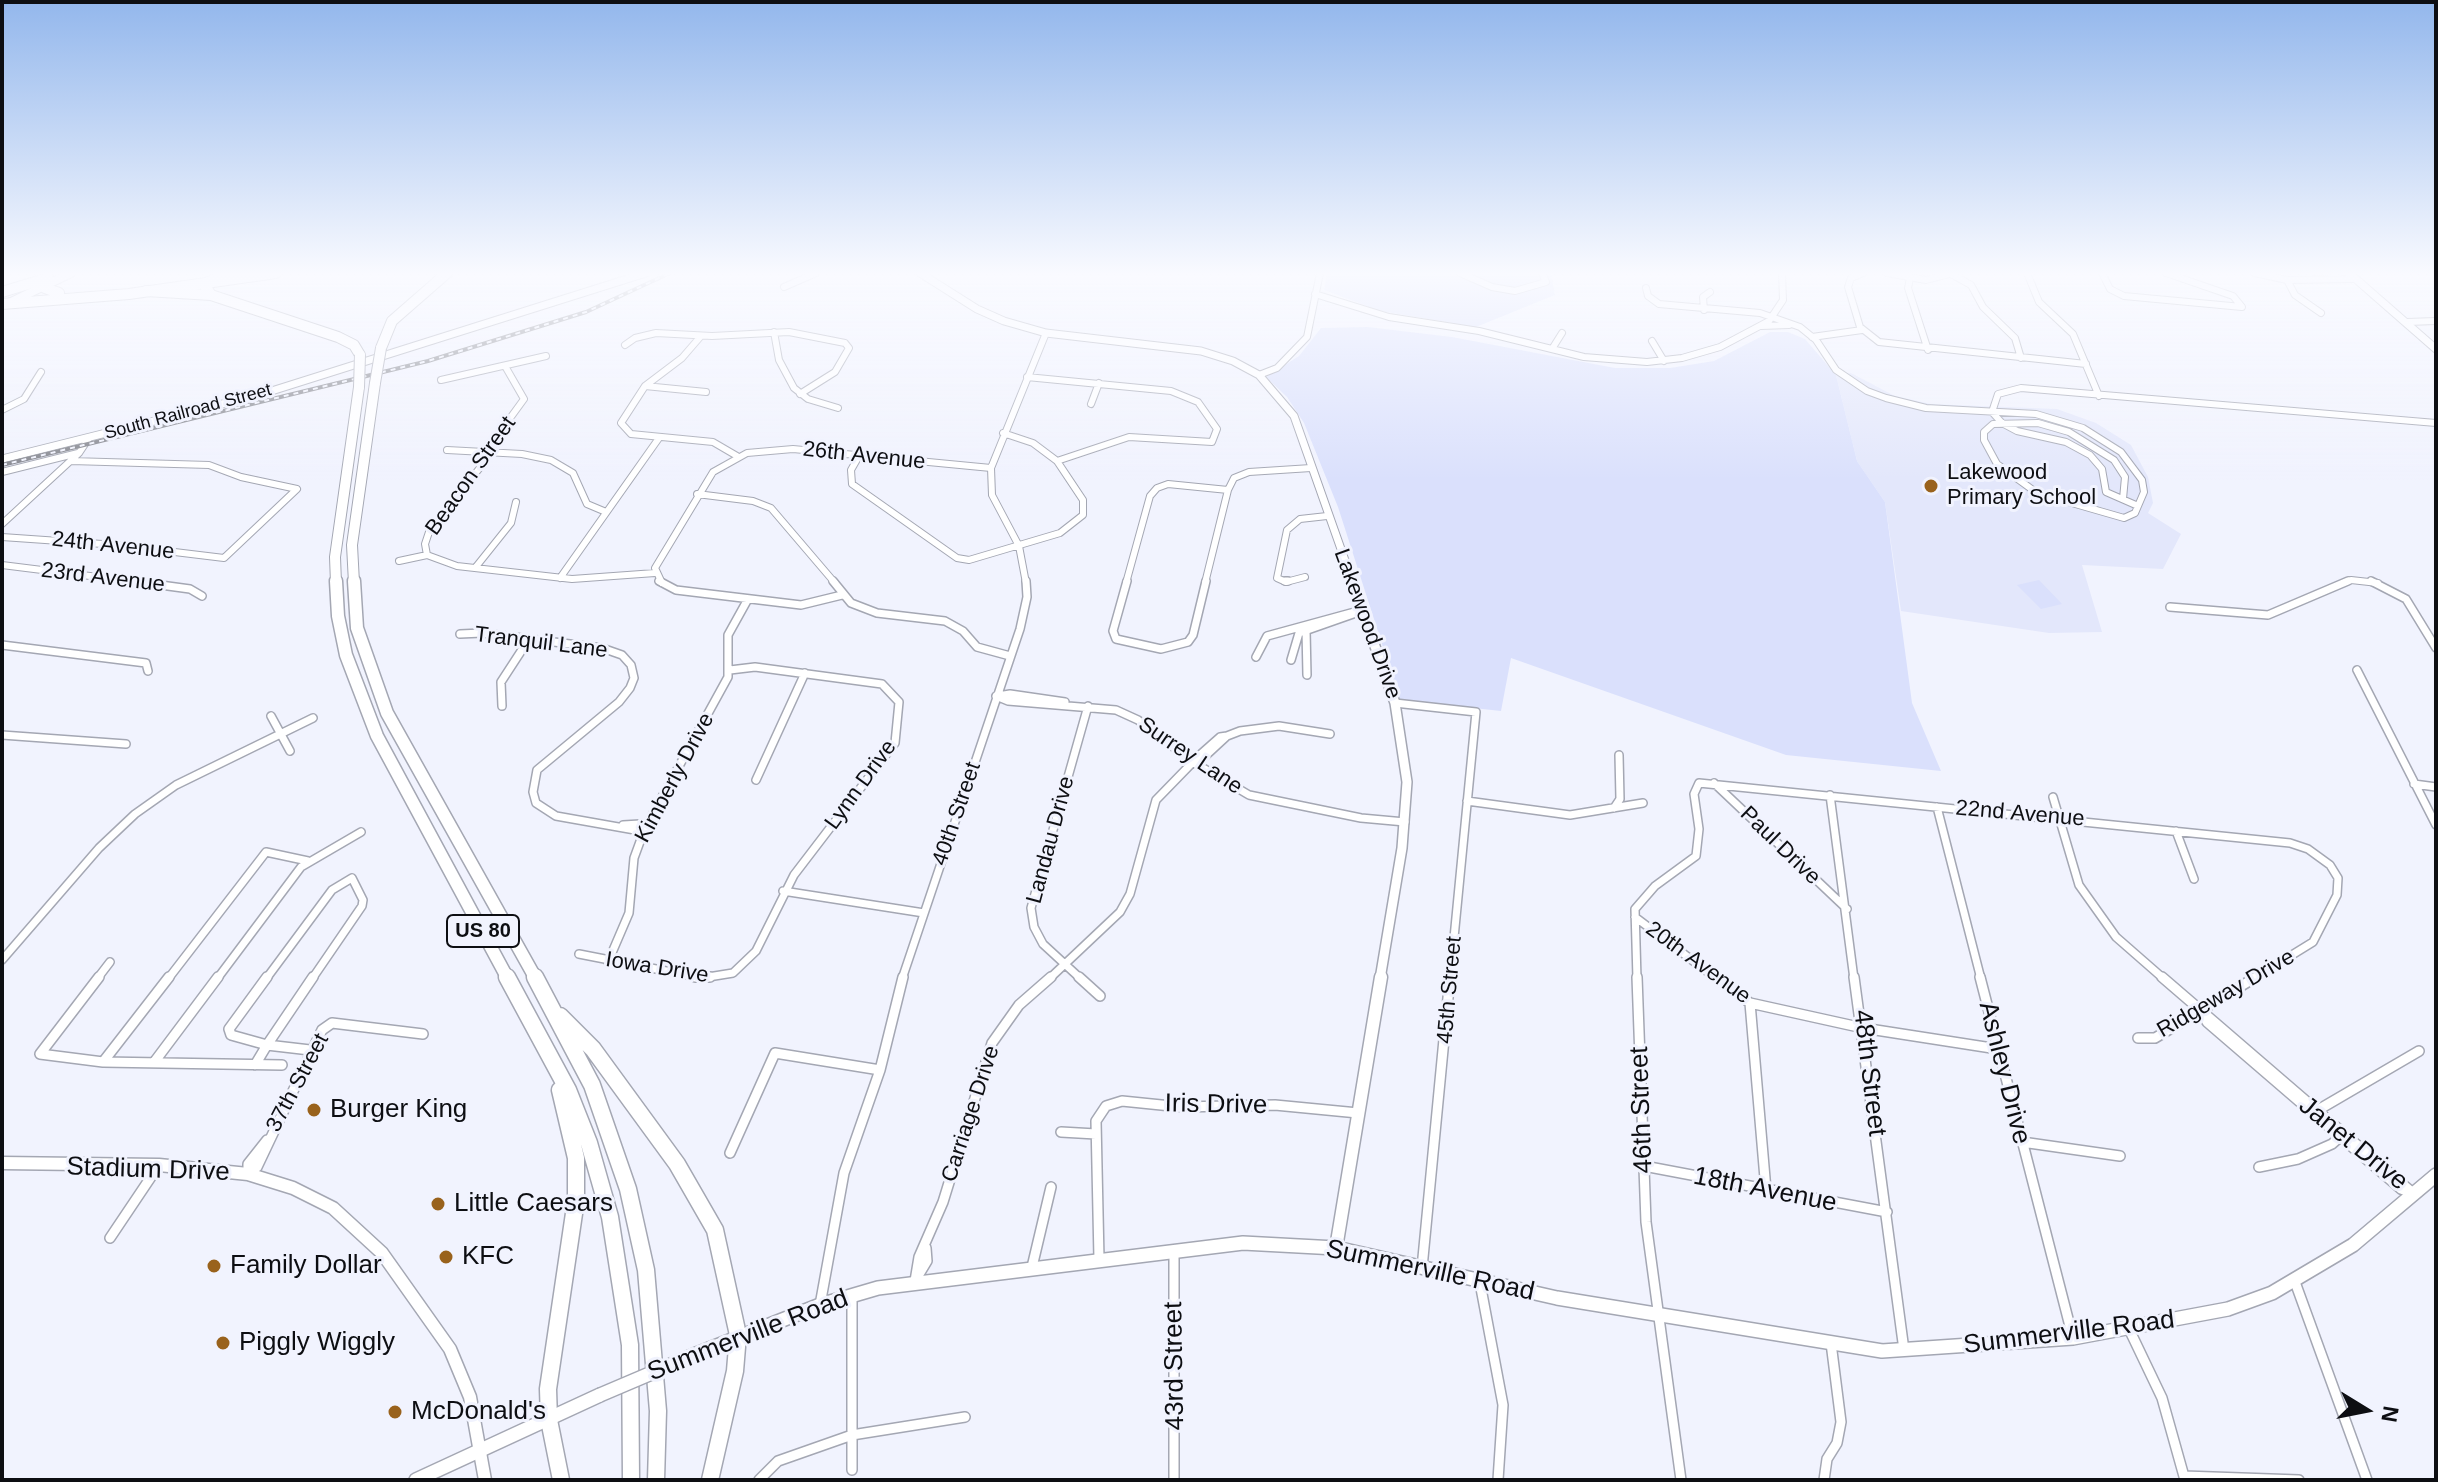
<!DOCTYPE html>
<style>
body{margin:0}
#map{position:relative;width:2438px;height:1482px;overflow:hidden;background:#f1f3fe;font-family:Helvetica,sans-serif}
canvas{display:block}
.frame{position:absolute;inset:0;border:4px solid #0d0e12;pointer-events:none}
.north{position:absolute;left:2326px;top:1370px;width:80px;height:80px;-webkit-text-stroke:6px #f1f3fe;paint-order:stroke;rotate:100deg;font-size:22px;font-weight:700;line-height:32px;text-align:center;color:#0d0e12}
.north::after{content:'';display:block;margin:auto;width:28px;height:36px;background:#0d0e12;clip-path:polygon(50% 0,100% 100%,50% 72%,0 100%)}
</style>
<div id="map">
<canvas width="2438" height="1482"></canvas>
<div class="frame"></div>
<div class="north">N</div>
</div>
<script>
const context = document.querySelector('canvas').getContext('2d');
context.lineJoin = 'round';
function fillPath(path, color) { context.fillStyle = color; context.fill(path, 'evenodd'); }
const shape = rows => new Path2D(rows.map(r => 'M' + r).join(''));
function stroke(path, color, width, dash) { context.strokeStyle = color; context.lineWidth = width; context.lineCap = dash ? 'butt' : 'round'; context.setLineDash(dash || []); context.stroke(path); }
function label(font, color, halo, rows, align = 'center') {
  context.font = font + ' Helvetica,sans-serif'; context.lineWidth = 6; context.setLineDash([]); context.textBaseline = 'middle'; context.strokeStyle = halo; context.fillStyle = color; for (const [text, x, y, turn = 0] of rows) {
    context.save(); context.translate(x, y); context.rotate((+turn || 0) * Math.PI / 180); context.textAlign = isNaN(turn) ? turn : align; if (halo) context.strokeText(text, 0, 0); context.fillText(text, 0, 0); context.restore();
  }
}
fillPath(shape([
 [1851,373,1895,396,1931,404,2057,409,2096,423,2131,445,2148,477,2153,503,2148,513,2181,534,2163,569,2082,565,2102,632,2049,633,1901,611,1885,502,1857,461,1836,375]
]), '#e3e7fb');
fillPath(shape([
 [1327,273,1551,273,1555,295,1476,327,1380,311,1324,290],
 [1368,327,1452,337,1615,368,1670,368,1714,361,1770,332,1788,332,1805,339,1836,375,1857,461,1885,502,1912,703,1941,771,1786,755,1511,658,1501,711,1400,700,1338,507,1304,423,1287,397,1266,377,1299,356,1321,328],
 [2039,580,2062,604,2041,609,2017,585]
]), '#dae0fc');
const minorFar2 = shape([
 [1460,273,1492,287,1515,291,1546,282,1542,273],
 [1863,273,1851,278,1848,287,1860,327,1879,342,2086,364],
 [1887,273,1926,280,1953,273],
 [2027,273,2039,302,2073,334,2099,396],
 [2102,273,2110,289,2124,296,2242,307,2233,296,2166,273],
 [2255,273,2287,280,2356,279],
 [1951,274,1971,285,1983,307,2015,338,2021,358],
 [1910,278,1908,288,1928,350],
 [2287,280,2295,295,2321,313],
 [784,287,816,273],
 [1646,288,1648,296,1659,304,1760,313,1800,327,1816,340,1836,370,1867,391,1886,398,1926,408,2036,414,2083,428,2121,452,2142,480,2144,492,2135,513,2124,518,2037,493,1997,464,1984,440,1984,432,1993,424,2038,423,2069,432,2114,460,2125,477,2123,499],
 [1315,294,1389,317,1479,331,1584,357,1647,362,1682,358,1720,347,1769,321,1783,300,1782,273],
 [1704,310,1703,297,1710,292],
 [2407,322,2436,321],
 [1761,326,1789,325],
 [774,332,779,360,794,388,808,399,838,408],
 [701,336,682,358,645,386,621,423,631,434,713,442,737,456],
 [1812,337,1862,330],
 [1652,341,1664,361],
 [625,345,635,338,656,333,712,336,789,332,845,343,849,348,835,372,800,394],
 [1552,349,1562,333],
 [505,366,524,399,500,432,486,460,429,532,425,544,427,555,457,566,572,579,655,573],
 [1259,375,1277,368,1307,337,1320,273],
 [1027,377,1171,391,1198,402,1217,429,1212,442,1129,437,1057,461],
 [441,380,546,356],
 [645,386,706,392],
 [1091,404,1099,383],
 [2,410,24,399,41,372],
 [447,450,522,454,551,460,573,473,587,504,606,512],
 [859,456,851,470,852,484,957,558,969,560,1060,533,1083,515,1083,500,1057,461,1033,443,1003,433],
 [2,472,78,453],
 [1228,490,1234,478,1249,472,1311,468],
 [697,494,753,501,771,508,835,583],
 [2138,506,2106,492,2102,469,2090,455,2066,442,2017,431,2002,423,1992,412,1998,394,2021,388,2436,423],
 [2,524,79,453,89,438],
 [2,537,117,545,224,558,297,489,241,477,209,465,71,461],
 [399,561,427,555],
 [2,565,146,583],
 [475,568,511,523,516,502],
 [1305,577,1286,582,1277,578,1287,530,1300,519,1327,516],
 [560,578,659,438],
 [662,583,655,568,713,472,747,453,793,449,991,468],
 [1026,583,1019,546,992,495,991,468,1046,333],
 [1126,583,1150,496,1157,488,1168,484,1228,490],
 [1205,583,1228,490],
 [2343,583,2351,580,2378,583]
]);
const minorFar1 = shape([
 [131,581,190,589,202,596],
 [659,581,676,590,801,605,842,595],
 [833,581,851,603,877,613,945,621,963,631,977,647,1010,656],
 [1127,581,1113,631,1116,639,1161,649,1188,642,1193,635,1206,581],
 [1285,581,1288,581],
 [2371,581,2406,599,2436,648],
 [2170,607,2268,615,2348,581],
 [1306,630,1307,675],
 [460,634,482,633,602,648,622,655,631,665,634,678,630,688,619,702,537,770,533,792,536,803,556,816,635,830,645,828],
 [2,645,146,663,148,671],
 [1256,657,1267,636,1362,610],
 [1291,660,1299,633,1356,613],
 [2357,670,2436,825],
 [996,696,1008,701,1116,710,1138,720,1193,762,1249,795,1361,818,1405,822],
 [998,696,1010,694,1065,702],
 [1395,703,1476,712,1450,979],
 [502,706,501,682,529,639],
 [271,716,290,751],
 [2,735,126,744],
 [1194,760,1220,737,1227,736],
 [756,780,805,673],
 [1714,783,1847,909],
 [2414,784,2436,787],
 [1830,795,1854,979],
 [2053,797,2079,885,2116,937,2164,979],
 [1467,801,1570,815,1643,803],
 [1937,807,1981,979],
 [1614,808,1620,799,1619,755],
 [623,825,640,824,645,828],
 [2176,831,2194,879],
 [783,891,924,913],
 [1635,917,1717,979],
 [579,954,702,978,733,973,756,951,794,875,895,743,899,702,882,684,755,667,730,670],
 [2,960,99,848,135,814,176,785,313,718],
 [608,962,629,913,634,858,645,828,728,677,728,635,748,599],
 [97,979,110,962],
 [168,979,266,852,308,861],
 [217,979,301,867,361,832],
 [266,979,332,890,352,878,363,900,362,906,312,979],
 [902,979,1020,629,1027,597,1026,581],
 [1049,979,1120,912,1130,894,1156,800,1193,762,1201,760,1227,736,1240,731,1279,726,1330,734],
 [1081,979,1043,944,1034,927,1031,908,1088,706],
 [1637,979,1635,909,1655,886,1696,856,1699,829,1694,794,1699,783,2290,843,2308,849,2330,865,2338,878,2337,895,2313,942,2253,979]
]);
const minor = shape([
 [99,977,40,1054,103,1062,282,1065],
 [695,977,710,977],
 [1079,977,1100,996],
 [1637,977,1646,1222,1681,1480],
 [1715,977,1750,1003,1863,1028,1998,1049],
 [1854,977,1904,1350],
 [1980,977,2073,1338],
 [2162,977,2414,1194],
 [1750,1003,1766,1190],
 [2202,1011,2207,1022,2401,1189,2412,1193],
 [2138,1038,2155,1038,2256,977],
 [267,1045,310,1050],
 [267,1045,231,1035,229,1029,267,977],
 [267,1045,313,977],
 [155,1061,218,977],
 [103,1062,169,977],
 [255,1065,267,1045],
 [2318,1110,2419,1051],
 [1061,1132,1096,1134],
 [2022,1142,2120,1156],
 [730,1153,775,1053,880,1070],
 [1644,1166,1887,1212],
 [2259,1167,2298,1159,2332,1144,2341,1136],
 [249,1173,257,1167,322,1030,332,1023,423,1034],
 [248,1174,248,1164,267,1140],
 [110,1238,159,1165],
 [1174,1251,1174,1480],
 [1099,1259,1096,1121,1106,1106,1122,1101,1181,1107,1275,1105,1358,1113],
 [1032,1267,1051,1187],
 [1422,1268,1450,977],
 [915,1281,919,1257,943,1202,992,1043,1019,1005,1051,977],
 [915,1281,927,1261,926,1248],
 [2295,1282,2367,1480],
 [1480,1283,1503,1405,1498,1480],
 [852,1295,852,1470],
 [820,1305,844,1173,880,1070,903,977],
 [2129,1329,2162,1398,2185,1480],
 [2184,1476,2299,1480],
 [759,1480,778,1461,852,1435,965,1417],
 [1824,1480,1827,1459,1837,1443,1841,1422,1831,1343]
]);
const tertiaryFar2 = shape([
 [920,273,977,309,1004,321,1046,333,1201,351,1233,361,1259,375,1294,416,1353,583],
 [2349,273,2436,349],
 [2,459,262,394,646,273]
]);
const tertiaryFar1 = shape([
 [1352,581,1395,703,1407,782,1402,848,1380,979]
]);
const tertiary = shape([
 [2,1163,159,1165,248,1174,293,1188,333,1208,382,1253,450,1349,470,1397,485,1480],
 [1336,1248,1381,977]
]);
const secondaryFar1 = shape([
 [7,304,71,273]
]);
const secondary = shape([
 [694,1355,820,1305,878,1288,1243,1243,1336,1248,1557,1298,1882,1351,2073,1338,2228,1309,2272,1293,2353,1245,2436,1175],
 [416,1480,600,1395]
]);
const trunk = shape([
 [47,282,45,288,59,293],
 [2,292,48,278],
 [2,304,129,294,276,273]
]);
const motorwayFar2 = shape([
 [146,291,211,295,338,337,354,345,360,355],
 [211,295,204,284,228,273],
 [381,348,392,321,447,273],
 [336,583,335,557,359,387],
 [354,583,352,545,375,383]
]);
const motorwayFar1 = shape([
 [336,581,338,616,346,655,377,736,508,979],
 [354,581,357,628,387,713,536,979]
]);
const motorway = shape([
 [507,977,568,1090,589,1143,610,1217,630,1345,631,1480],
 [535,977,592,1085,628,1189,646,1270,658,1411,656,1480],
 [560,1016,593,1049,677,1164,715,1230,738,1335,735,1371,710,1480],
 [560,1090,576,1158,576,1200,548,1389,549,1420,561,1480]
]);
stroke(minorFar2, '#a4a7b3', 8);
stroke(minorFar1, '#a4a7b3', 10);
stroke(minor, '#a4a7b3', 12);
stroke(tertiaryFar2, '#a4a7b3', 9);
stroke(tertiaryFar1, '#a4a7b3', 12);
stroke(tertiary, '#a4a7b3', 15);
stroke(secondaryFar1, '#a4a7b3', 10);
stroke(secondary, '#a4a7b3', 16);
stroke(trunk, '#a4a7b3', 12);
stroke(motorwayFar2, '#a4a7b3', 12);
stroke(motorwayFar1, '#a4a7b3', 15);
stroke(motorway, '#a4a7b3', 19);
stroke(minorFar2, '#fff', 6);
stroke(minorFar1, '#fff', 7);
stroke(minor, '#fff', 9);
stroke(tertiaryFar2, '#fff', 7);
stroke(tertiaryFar1, '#fff', 9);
stroke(tertiary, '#fff', 12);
stroke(secondaryFar1, '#fff', 8);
stroke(secondary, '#fff', 13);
stroke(trunk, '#fff', 10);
stroke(motorwayFar2, '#fff', 10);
stroke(motorwayFar1, '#fff', 12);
stroke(motorway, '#fff', 16);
const rail = shape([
 [2,465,428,361,586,312,670,273]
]);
stroke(rail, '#85878f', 4);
stroke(rail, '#f1f3fe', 2, [5]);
const secondaryBridge = shape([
 [600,1395,694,1355]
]);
const motorwayBridge = shape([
 [375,383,381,348],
 [359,387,360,355]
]);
stroke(secondaryBridge, '#a4a7b3', 16, []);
stroke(motorwayBridge, '#a4a7b3', 12, []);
stroke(secondaryBridge, '#fff', 13);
stroke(motorwayBridge, '#fff', 10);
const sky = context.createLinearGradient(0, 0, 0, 480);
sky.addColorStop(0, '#93b7ec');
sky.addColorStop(0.57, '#f9faff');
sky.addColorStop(1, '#f9faff00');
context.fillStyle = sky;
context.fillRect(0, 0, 2438, 480);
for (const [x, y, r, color] of [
 [1931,486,8,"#99621c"],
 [314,1110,8,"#99621c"],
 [438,1204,8,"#99621c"],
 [446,1257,8,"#99621c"],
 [214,1266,8,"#99621c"],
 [223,1343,8,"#99621c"],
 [395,1412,8,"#99621c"]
]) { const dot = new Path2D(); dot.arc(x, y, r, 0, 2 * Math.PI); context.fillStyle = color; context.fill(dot); stroke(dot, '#f1f3fe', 3); }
label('18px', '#0d0e12', '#f1f3fe', [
 ["South Railroad Street",188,412,-15]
]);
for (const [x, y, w] of [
 [483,931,72]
]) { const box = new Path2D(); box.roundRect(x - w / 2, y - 16, w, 32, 6); context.fillStyle = '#f1f3fe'; context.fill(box); stroke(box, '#0d0e12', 2); }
label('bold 20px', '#0d0e12', null, [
 ["US 80",483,931]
]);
label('22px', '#0d0e12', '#f1f3fe', [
 ["26th Avenue",864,456,6],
 ["Beacon Street",471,476,-55],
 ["24th Avenue",113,546,6],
 ["23rd Avenue",103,578,7],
 ["Lakewood Drive",1367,624,70],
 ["Tranquil Lane",541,643,7],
 ["Surrey Lane",1190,756,34],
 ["Kimberly Drive",675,778,-62],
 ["Lynn Drive",861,785,-54],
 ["40th Street",957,814,-71],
 ["22nd Avenue",2020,814,5],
 ["Landau Drive",1051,840,-75],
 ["Paul Drive",1780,846,44],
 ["20th Avenue",1698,963,36],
 ["Iowa Drive",657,968,9],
 ["45th Street",1450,990,-85],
 ["Ridgeway Drive",2226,994,-30],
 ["37th Street",298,1083,-62],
 ["Carriage Drive",971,1114,-72]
]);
label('22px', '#0d0e12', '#f1f3fe', [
 ["Lakewood",1947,473],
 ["Primary School",1947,498]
], 'left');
label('26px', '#0d0e12', '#f1f3fe', [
 ["48th Street",1869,1073,83],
 ["Ashley Drive",2004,1073,76],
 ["Iris Drive",1216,1105,1],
 ["46th Street",1642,1110,-92],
 ["Janet Drive",2353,1144,39],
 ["Stadium Drive",148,1170,2],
 ["18th Avenue",1765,1190,11],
 ["Summerville Road",1430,1271,12],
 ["Summerville Road",2069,1333,-7],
 ["Summerville Road",748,1336,-21],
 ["43rd Street",1175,1366,-91]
]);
label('26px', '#0d0e12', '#f1f3fe', [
 ["Burger King",330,1110],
 ["Little Caesars",454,1204],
 ["KFC",462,1257],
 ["Family Dollar",230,1266],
 ["Piggly Wiggly",239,1343],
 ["McDonald's",411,1412]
], 'left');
</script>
